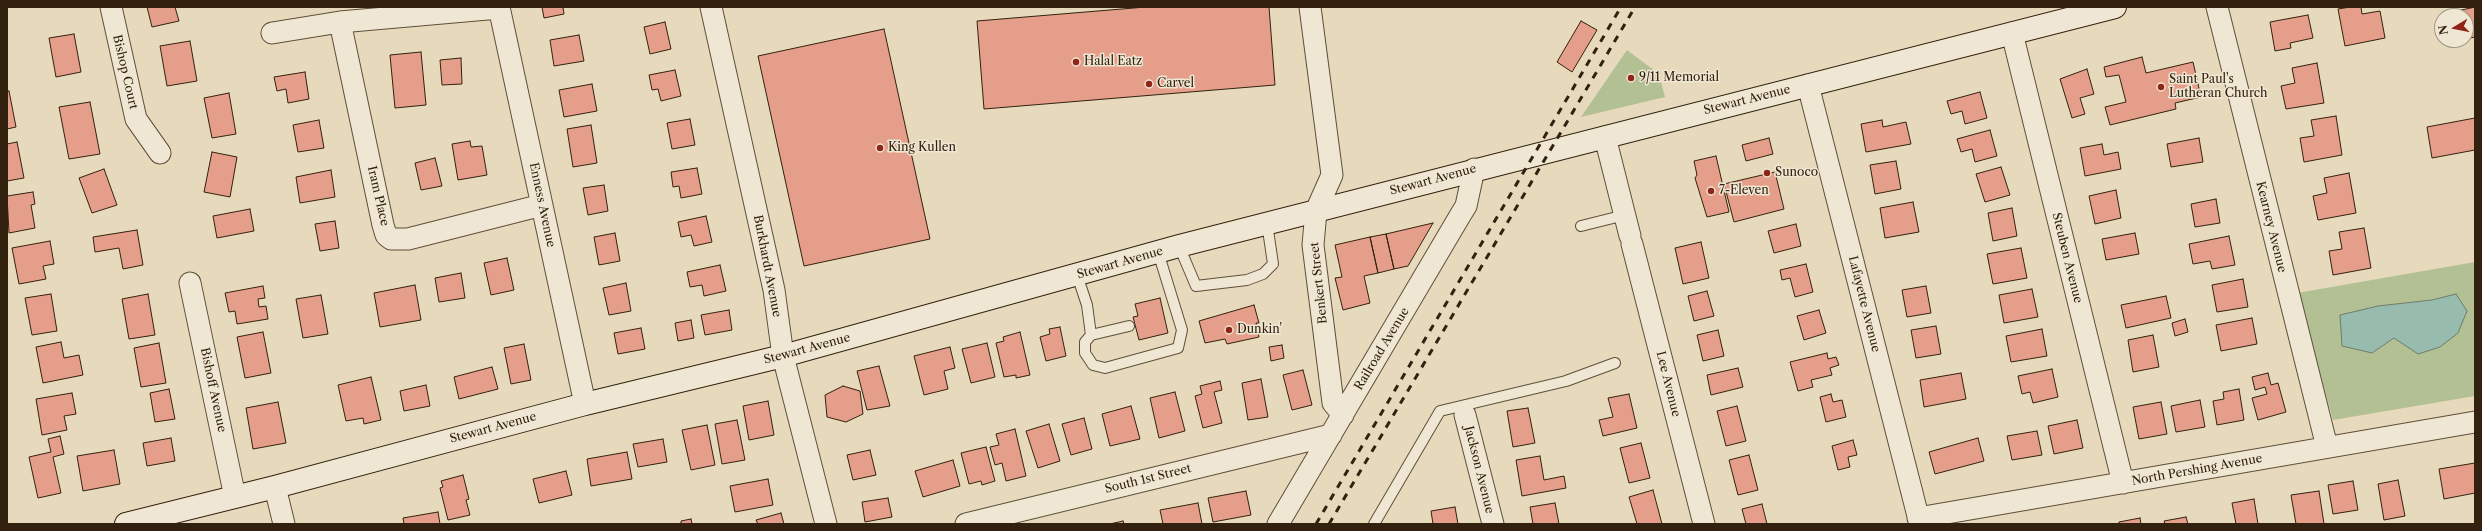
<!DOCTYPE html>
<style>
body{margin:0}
#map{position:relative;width:2482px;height:531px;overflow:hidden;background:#e7dabc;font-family:"Libre Caslon Text",serif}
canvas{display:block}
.frame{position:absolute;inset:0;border:8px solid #32210f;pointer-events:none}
.north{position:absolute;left:2434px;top:8px;width:40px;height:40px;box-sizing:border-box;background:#efe7d3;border:1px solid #a39885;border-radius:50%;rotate:260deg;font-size:11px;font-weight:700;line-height:16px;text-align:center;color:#32210f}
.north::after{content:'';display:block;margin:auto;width:14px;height:18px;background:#8f2418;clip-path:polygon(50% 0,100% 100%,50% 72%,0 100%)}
</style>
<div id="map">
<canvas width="2482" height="531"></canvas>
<div class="frame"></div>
<div class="north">N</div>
</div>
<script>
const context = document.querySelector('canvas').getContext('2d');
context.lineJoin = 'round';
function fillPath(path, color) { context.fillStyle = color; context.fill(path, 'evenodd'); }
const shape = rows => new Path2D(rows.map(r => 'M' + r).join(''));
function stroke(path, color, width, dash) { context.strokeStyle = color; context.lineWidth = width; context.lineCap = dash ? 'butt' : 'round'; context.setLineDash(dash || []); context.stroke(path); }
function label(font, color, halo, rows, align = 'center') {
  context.font = font + ' "Libre Caslon Text",serif'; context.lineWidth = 3; context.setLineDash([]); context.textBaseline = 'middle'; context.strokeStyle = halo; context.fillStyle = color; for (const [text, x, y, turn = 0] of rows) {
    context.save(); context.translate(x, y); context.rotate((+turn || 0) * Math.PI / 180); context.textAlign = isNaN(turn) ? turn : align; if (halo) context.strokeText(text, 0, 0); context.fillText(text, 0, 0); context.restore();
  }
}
fillPath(shape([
 [1627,50,1659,74,1665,97,1581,117],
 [2475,262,2475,396,2333,420,2297,293]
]), '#b2c094');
const water = shape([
 [2456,294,2467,311,2458,333,2440,347,2418,354,2394,338,2372,353,2342,346,2340,315,2378,306,2432,300,2456,294]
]);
fillPath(water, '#97bbac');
stroke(water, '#6f7d6d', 1);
const building = shape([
 [147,7,175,7,179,21,152,27,147,7],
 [542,7,563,7,564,14,544,18,542,7],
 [1146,7,1269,7,1275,85,984,109,977,21,1146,7],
 [2350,7,2361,7,2362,14,2380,11,2385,38,2345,46,2338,9,2350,7],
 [2475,7,2475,37,2466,39,2466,16,2448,16,2448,13,2475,7],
 [2308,15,2313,38,2290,43,2291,48,2275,51,2270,22,2308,15],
 [1581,21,1597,30,1572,72,1557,62,1581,21],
 [665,22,671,49,650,54,644,27,665,22],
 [884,29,930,239,804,266,758,56,884,29],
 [74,34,81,72,56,77,49,38,74,34],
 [579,35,584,61,554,66,550,40,579,35],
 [190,41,197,81,167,86,160,46,190,41],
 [421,52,426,105,395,108,390,55,421,52],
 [2142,57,2146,73,2193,62,2201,97,2175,103,2176,109,2110,125,2105,107,2126,102,2119,75,2106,77,2104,67,2142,57],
 [461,58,462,84,442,85,440,60,461,58],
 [2317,63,2324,103,2286,109,2281,86,2295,83,2292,68,2317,63],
 [2087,69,2094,94,2080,98,2085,114,2072,118,2060,79,2087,69],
 [675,70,681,96,661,101,658,89,652,90,649,75,675,70],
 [305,72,309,99,288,103,286,89,277,91,274,77,305,72],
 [592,84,597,111,564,117,559,90,592,84],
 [9,91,16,127,7,129,7,92,9,91],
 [1980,92,1987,118,1965,124,1962,111,1951,114,1947,101,1980,92],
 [229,93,236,134,212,138,204,98,229,93],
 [90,102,100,154,69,159,59,107,90,102],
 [2336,116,2342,155,2304,162,2300,138,2314,136,2311,120,2336,116],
 [2475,118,2475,150,2432,158,2427,127,2475,118],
 [690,119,695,145,672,149,667,123,690,119],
 [319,120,324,148,298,152,293,125,319,120],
 [1882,120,1883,127,1906,122,1911,144,1866,152,1861,124,1882,120],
 [591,125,597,163,573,167,567,129,591,125],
 [1990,130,1997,156,1975,162,1972,149,1961,152,1957,139,1990,130],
 [1769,138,1773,154,1746,161,1742,145,1769,138],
 [2199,138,2203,162,2171,167,2167,144,2199,138],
 [470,141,471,147,482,146,487,175,458,180,452,144,470,141],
 [17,142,24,178,7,181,7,144,17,142],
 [2102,144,2104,155,2118,152,2121,169,2085,176,2080,148,2102,144],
 [212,152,237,157,230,197,204,192,212,152],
 [1716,156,1729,212,1707,217,1695,178,1697,175,1694,161,1716,156],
 [435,158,442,186,421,190,415,163,435,158],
 [1896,161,1901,189,1875,194,1870,165,1896,161],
 [2001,167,2010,195,1985,202,1976,174,2001,167],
 [697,168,702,194,681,198,679,186,673,187,671,172,697,168],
 [104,169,117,205,92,213,79,178,104,169],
 [331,170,335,197,300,203,296,177,331,170],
 [1775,172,1784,209,1734,222,1724,184,1775,172],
 [2349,173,2356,213,2318,220,2313,196,2327,193,2324,178,2349,173],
 [604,185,608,211,588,215,583,188,604,185],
 [2116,190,2121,218,2095,224,2089,196,2116,190],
 [33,192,35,204,31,205,35,228,9,233,7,196,33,192],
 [2216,199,2220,223,2195,227,2191,204,2216,199],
 [1913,202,1919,232,1885,238,1880,208,1913,202],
 [2012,208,2017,236,1993,241,1988,213,2012,208],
 [250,209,254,231,217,238,213,216,250,209],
 [706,216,712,242,694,246,691,235,681,237,678,222,706,216],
 [335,221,339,248,320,251,315,224,335,221],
 [1433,223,1408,266,1394,269,1386,234,1433,223],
 [1796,224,1801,246,1774,253,1768,231,1796,224],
 [2364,228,2371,268,2333,275,2329,251,2342,249,2339,232,2364,228],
 [137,230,143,265,123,269,119,248,95,252,93,237,137,230],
 [615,233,620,261,599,265,594,237,615,233],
 [2135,233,2139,254,2106,260,2102,239,2135,233],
 [1386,234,1394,269,1378,273,1370,237,1386,234],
 [2229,236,2235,265,2212,269,2210,261,2193,264,2189,244,2229,236],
 [1370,237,1378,273,1364,276,1370,303,1343,310,1335,278,1342,277,1335,245,1370,237],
 [50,241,54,264,43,266,46,279,19,284,12,248,50,241],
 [1701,242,1709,278,1683,284,1675,248,1701,242],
 [2021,248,2027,278,1993,284,1987,254,2021,248],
 [507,258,514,290,491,295,484,263,507,258],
 [1806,264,1813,292,1795,297,1790,278,1782,280,1780,270,1806,264],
 [720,265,726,291,704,296,702,285,690,287,687,272,720,265],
 [461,273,465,298,439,302,435,278,461,273],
 [2243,279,2248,307,2217,312,2212,285,2243,279],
 [626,283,631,311,609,315,603,288,626,283],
 [415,285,421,320,380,327,374,293,415,285],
 [263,286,265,298,258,299,259,307,266,306,268,319,237,324,235,311,229,312,225,293,263,286],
 [1926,286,1931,313,1907,317,1902,290,1926,286],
 [2032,289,2038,317,2004,323,1999,295,2032,289],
 [1707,291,1714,316,1694,321,1688,296,1707,291],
 [51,294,57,331,32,335,25,298,51,294],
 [148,294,155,335,129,339,122,299,148,294],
 [321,295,328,334,303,338,296,299,321,295],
 [2166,296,2171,318,2126,328,2121,305,2166,296],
 [1160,298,1168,333,1139,340,1133,317,1138,316,1135,304,1160,298],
 [1254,305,1259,323,1256,323,1259,337,1227,344,1225,339,1205,343,1199,321,1254,305],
 [729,310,732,330,705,335,701,315,729,310],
 [1819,310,1826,333,1804,340,1797,316,1819,310],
 [2252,318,2257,344,2221,351,2216,325,2252,318],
 [2185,319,2188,332,2175,336,2172,323,2185,319],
 [691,320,694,338,678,341,675,323,691,320],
 [1936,326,1941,354,1916,358,1911,330,1936,326],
 [1060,327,1066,356,1046,361,1040,337,1050,334,1049,329,1060,327],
 [641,328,645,349,618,354,614,333,641,328],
 [2042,329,2047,356,2011,362,2006,336,2042,329],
 [1718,330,1724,356,1703,361,1697,335,1718,330],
 [263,332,271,373,245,378,237,337,263,332],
 [1020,332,1030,375,1016,378,1016,375,1004,377,996,343,1004,341,1003,337,1020,332],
 [2153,335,2159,367,2133,372,2128,340,2153,335],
 [61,342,64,358,79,355,83,375,43,383,36,347,61,342],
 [159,343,166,383,141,387,134,348,159,343],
 [987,343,995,377,971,383,962,349,987,343],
 [524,344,531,380,511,384,504,348,524,344],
 [1282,345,1284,358,1271,361,1269,347,1282,345],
 [950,347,955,368,944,371,948,389,924,395,914,356,950,347],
 [1827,353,1828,359,1836,357,1839,365,1830,368,1832,375,1811,380,1813,387,1798,391,1790,362,1827,353],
 [879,366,890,406,867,410,857,371,879,366],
 [492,367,498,389,459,399,454,377,492,367],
 [1738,368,1743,387,1711,395,1707,375,1738,368],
 [2052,369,2058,397,2033,403,2030,392,2022,394,2018,376,2052,369],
 [1303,370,1312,405,1292,410,1283,375,1303,370],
 [1961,373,1966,399,1924,407,1920,380,1961,373],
 [2268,373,2271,385,2278,383,2286,412,2258,420,2252,398,2267,394,2265,387,2255,390,2252,377,2268,373],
 [371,377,381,420,364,424,363,418,346,421,338,385,371,377],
 [1261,379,1268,417,1248,420,1242,383,1261,379],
 [1220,381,1222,390,1214,392,1222,423,1203,428,1195,396,1202,394,1200,386,1220,381],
 [426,385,430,406,404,411,400,391,426,385],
 [843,386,860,391,863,414,846,422,827,417,825,395,843,386],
 [169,389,175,419,155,422,150,393,169,389],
 [2239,389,2244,420,2217,425,2213,401,2224,399,2223,392,2239,389],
 [1175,392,1185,431,1159,438,1150,398,1175,392],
 [72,393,76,414,64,416,67,430,42,435,36,399,72,393],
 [1629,394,1637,428,1603,436,1599,420,1613,417,1608,398,1629,394],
 [1831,394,1833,402,1842,400,1846,417,1826,422,1820,397,1831,394],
 [2200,400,2205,427,2176,432,2171,406,2200,400],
 [768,401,774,435,749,440,743,406,768,401],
 [278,402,286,443,253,449,246,408,278,402],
 [2161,402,2167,434,2139,439,2133,407,2161,402],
 [1131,406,1140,439,1110,446,1102,414,1131,406],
 [1737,406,1746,441,1726,446,1717,411,1737,406],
 [1528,408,1535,443,1513,447,1507,411,1528,408],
 [1084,418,1092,449,1071,455,1062,424,1084,418],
 [737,420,745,460,722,464,715,424,737,420],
 [2077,420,2083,448,2054,454,2048,426,2077,420],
 [1049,424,1060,461,1038,468,1026,431,1049,424],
 [707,425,715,465,691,470,682,430,707,425],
 [1015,429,1026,476,1006,481,1002,463,995,465,990,447,999,445,996,434,1015,429],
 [2037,431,2042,455,2012,460,2007,436,2037,431],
 [60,436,64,454,53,457,61,493,38,498,29,457,51,452,48,439,60,436],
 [171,438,175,461,147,466,143,443,171,438],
 [1978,438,1984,461,1935,474,1929,452,1978,438],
 [663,439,667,462,638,467,633,444,663,439],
 [1853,440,1857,455,1848,457,1850,467,1838,470,1832,446,1853,440],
 [1641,443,1650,478,1629,483,1620,448,1641,443],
 [986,447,995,481,982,485,981,481,969,484,961,453,986,447],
 [114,450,120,484,83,491,77,456,114,450],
 [870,450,876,475,853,480,847,455,870,450],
 [627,452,632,479,591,486,587,459,627,452],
 [1749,455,1758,490,1738,495,1729,460,1749,455],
 [1540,456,1544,480,1564,476,1566,488,1522,496,1516,460,1540,456],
 [953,460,960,486,923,497,915,471,953,460],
 [2475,463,2475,493,2444,499,2439,469,2475,463],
 [566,471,572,495,539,503,533,479,566,471],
 [463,475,469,499,466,500,470,515,448,520,440,488,443,487,441,481,463,475],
 [768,479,773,505,735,512,730,486,768,479],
 [2398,480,2405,516,2384,520,2378,484,2398,480],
 [2353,481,2358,510,2333,514,2328,485,2353,481],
 [1653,490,1662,524,1637,524,1629,497,1653,490],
 [1246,491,1251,515,1213,522,1208,498,1246,491],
 [2319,491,2324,524,2296,524,2291,495,2319,491],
 [888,498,892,517,865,522,862,502,888,498],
 [2254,499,2258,524,2236,524,2232,503,2254,499],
 [1198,503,1202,524,1163,524,1160,510,1198,503],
 [1555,503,1559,524,1533,524,1530,507,1555,503],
 [1762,504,1767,524,1746,524,1742,509,1762,504],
 [1455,507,1458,524,1433,524,1431,511,1455,507],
 [438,512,440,524,404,524,403,518,438,512],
 [781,513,784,524,758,524,756,520,781,513],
 [2186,517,2188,524,2165,524,2164,521,2186,517],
 [2140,518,2141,524,2119,524,2119,522,2140,518],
 [691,519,692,524,681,524,681,521,691,519],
 [1123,521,1124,524,1110,524,1123,521]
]);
fillPath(building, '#e49e89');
stroke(building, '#32210f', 1);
const service = shape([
 [1581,226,1625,215],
 [1179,246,1196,286,1247,280,1263,274,1273,264,1267,223],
 [1077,275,1087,305,1091,335],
 [1129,326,1091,335,1085,342,1085,353,1093,365,1105,368,1178,348,1182,330,1158,252],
 [1374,524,1440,411,1566,381,1615,363]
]);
const minor = shape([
 [111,7,136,119,160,153],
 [499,7,585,404],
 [711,7,774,290,783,356,826,524],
 [1310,7,1332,175,1316,211,1313,245,1333,403,1343,415],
 [2217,7,2327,447],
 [340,22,383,225,386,235,391,239,408,239,542,205],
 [272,33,340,22,499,8],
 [2012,33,2123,483],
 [1808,85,1920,524],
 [1605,137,1630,236],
 [1632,244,1704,524],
 [190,283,235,497],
 [1465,415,1493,524],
 [275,487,284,524],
 [1918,518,2475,422],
 [966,524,1331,435],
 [1278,524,1461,214,1466,206,1474,169]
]);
const secondary = shape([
 [126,524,275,487,585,404,783,356,1179,246,2115,7]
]);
stroke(service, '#5f4f3a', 12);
stroke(minor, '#5f4f3a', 23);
stroke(secondary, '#32210f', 24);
stroke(service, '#efe7d3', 10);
stroke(minor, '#efe7d3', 21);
stroke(secondary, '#efe7d3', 22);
stroke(shape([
 [1316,524,1621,7],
 [1329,524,1635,7]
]), '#32210f', 3, [7, 7]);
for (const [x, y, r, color] of [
 [1076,62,4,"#8f2418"],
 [1631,78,4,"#8f2418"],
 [1149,84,4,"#8f2418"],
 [2161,87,4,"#8f2418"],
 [880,148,4,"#8f2418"],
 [1767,173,4,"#8f2418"],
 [1711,191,4,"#8f2418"],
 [1229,330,4,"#8f2418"]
]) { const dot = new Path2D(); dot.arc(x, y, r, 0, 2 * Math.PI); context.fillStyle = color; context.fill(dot); stroke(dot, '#efe7d3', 1.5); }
label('12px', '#32210f', '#efe7d3', [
 ["Halal Eatz",1084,62],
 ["9/11 Memorial",1639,78],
 ["Saint Paul's",2169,80],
 ["Lutheran Church",2169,94],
 ["Carvel",1157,84],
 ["King Kullen",888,148],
 ["Sunoco",1775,173],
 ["7-Eleven",1719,191],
 ["Dunkin'",1237,330]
], 'left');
label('12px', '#32210f', '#efe7d3', [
 ["Bishop Court",125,72,77],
 ["Stewart Avenue",1747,100,-14],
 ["Stewart Avenue",1433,180,-15],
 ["Iram Place",378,196,77],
 ["Enness Avenue",542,205,78],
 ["Kearney Avenue",2271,227,76],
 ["Steuben Avenue",2067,258,76],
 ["Stewart Avenue",1120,263,-16],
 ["Burkhardt Avenue",767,266,79],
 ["Benkert Street",1319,283,-96],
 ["Lafayette Avenue",1864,304,76],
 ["Stewart Avenue",807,349,-15],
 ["Railroad Avenue",1382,349,-59],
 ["Lee Avenue",1668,384,76],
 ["Bishoff Avenue",213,390,78],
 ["Stewart Avenue",493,428,-15],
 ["Jackson Avenue",1479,470,76],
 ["North Pershing Avenue",2197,470,-10],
 ["South 1st Street",1148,479,-14]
]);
</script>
